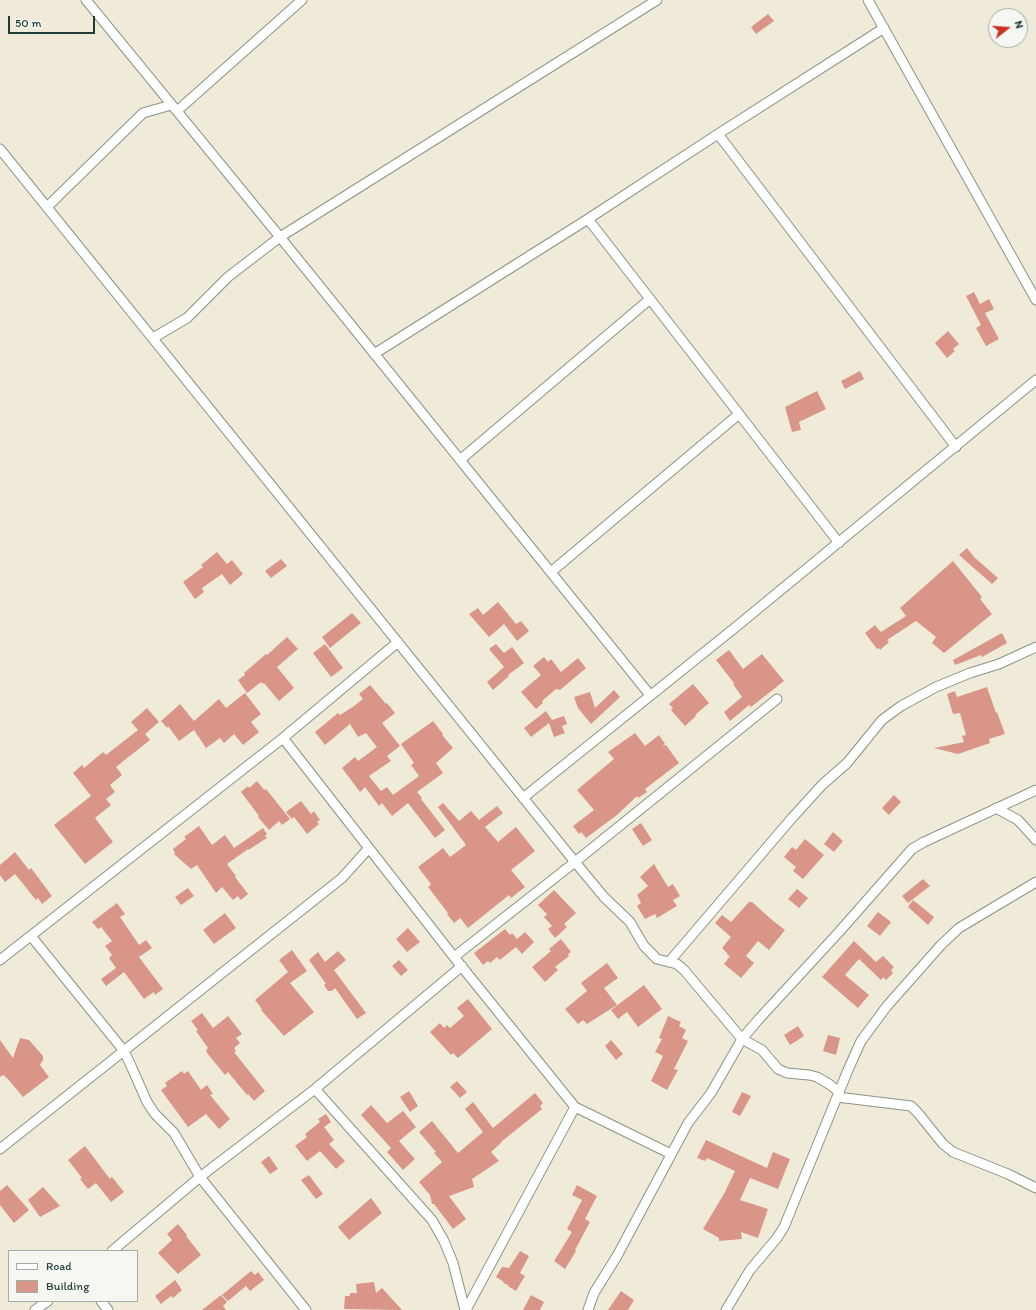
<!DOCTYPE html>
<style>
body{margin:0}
#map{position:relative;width:1036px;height:1310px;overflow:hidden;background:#efebd8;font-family:Itim,sans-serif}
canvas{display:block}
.legend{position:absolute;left:8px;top:1250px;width:130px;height:52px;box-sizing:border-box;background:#f6f6f2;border:1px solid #a0aca6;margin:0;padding:5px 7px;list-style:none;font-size:12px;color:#1f3d34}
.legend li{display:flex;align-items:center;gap:8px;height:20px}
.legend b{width:20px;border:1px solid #a0aca6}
.north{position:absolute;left:988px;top:8px;width:40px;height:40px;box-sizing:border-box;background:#f6f6f2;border:1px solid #a0aca6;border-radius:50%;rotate:73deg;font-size:11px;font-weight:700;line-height:16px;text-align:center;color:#1f3d34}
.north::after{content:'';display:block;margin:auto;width:14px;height:18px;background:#c8321e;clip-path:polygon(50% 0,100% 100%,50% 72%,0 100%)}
.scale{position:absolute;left:8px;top:16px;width:87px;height:18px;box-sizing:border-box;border:2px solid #1f3d34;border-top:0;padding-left:5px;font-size:12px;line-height:14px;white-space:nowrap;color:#1f3d34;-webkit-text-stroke:3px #f6f6f2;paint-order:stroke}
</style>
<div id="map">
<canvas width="1036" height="1310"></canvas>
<ul class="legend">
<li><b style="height:5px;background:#fff"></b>Road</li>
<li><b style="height:11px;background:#d99688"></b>Building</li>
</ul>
<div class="north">N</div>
<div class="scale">50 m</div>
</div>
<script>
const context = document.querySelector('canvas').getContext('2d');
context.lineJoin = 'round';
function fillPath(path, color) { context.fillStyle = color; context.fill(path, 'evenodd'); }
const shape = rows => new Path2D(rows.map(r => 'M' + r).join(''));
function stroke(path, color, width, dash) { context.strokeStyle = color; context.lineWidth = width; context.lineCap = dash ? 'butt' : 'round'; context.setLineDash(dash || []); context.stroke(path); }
fillPath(shape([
 [768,14,774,21,756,34,751,27],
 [974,292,980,304,989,299,994,309,985,313,999,339,986,346,976,328,981,325,966,296],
 [948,331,959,344,953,349,955,351,947,358,935,343],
 [860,371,864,379,845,389,841,381],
 [817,391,826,409,799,422,801,430,792,432,785,407],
 [967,548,974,557,998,578,992,584,959,555],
 [217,552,227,564,232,560,243,574,230,585,222,574,202,588,204,592,195,599,183,582,203,567,201,565],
 [281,559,287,566,271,578,265,571],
 [953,561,982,597,980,599,992,614,944,653,932,643,936,637,916,621,887,640,889,642,880,650,879,648,877,649,865,633,875,625,881,632,906,616,900,608],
 [498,602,516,624,521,621,529,631,517,641,504,624,489,637,469,614,478,608,483,615],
 [352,613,361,623,330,648,322,637],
 [1002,633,1007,643,982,657,981,655,955,665,953,660],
 [287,637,298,649,277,667,294,688,279,701,264,683,262,684,261,682,247,693,238,680,245,675,244,673,266,654,267,655],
 [325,644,343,668,331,677,313,653],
 [496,644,504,653,512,647,524,663,508,675,509,676,493,690,487,682,504,667,489,649],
 [729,650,743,669,762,654,784,681,751,707,749,705,730,721,724,712,742,697,733,684,734,683,716,660],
 [544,657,548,662,551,659,561,672,578,658,586,668,560,690,556,689,542,701,543,703,536,709,521,692,541,675,533,666],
 [693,684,709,703,695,715,696,716,685,726,671,710,673,708,669,704],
 [370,685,386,704,387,703,395,713,382,723,400,746,387,756,391,761,369,776,381,791,387,787,393,795,419,776,411,765,414,763,401,744,433,721,443,734,442,735,453,748,436,763,443,773,417,792,422,798,421,799,445,830,435,838,408,803,392,816,382,803,379,806,365,787,360,792,342,768,355,757,358,761,377,747,366,733,358,737,350,724,325,745,315,732,338,713,340,715,354,706,363,699,359,694],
 [987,687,996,713,997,712,1005,734,989,739,990,743,958,754,934,748,964,742,962,736,966,735,960,713,953,714,947,694,955,691,957,697],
 [614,690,620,697,591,724,578,708,574,697,590,692,595,708],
 [245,693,261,714,251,722,259,732,243,745,234,734,224,743,220,738,206,748,194,730,179,741,168,726,167,728,161,721,180,704,194,721,219,699,226,708],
 [147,708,159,722,145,734,150,740,116,767,122,775,110,785,115,792,106,799,111,805,95,818,113,842,85,864,54,825,91,796,73,773,82,765,84,768,103,752,106,755,138,730,131,722],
 [546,711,552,720,564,716,567,724,562,726,565,733,554,737,549,723,531,737,524,728],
 [635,733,645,746,659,735,665,744,662,746,666,745,679,763,645,789,647,792,638,798,637,796,617,815,586,838,581,832,579,834,573,826,594,810,577,790,614,759,608,752],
 [257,781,264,790,266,789,290,819,282,825,279,821,269,830,258,817,259,816,241,792,248,786,249,788],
 [894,795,901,802,889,815,882,808],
 [301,801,311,814,314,811,320,820,317,822,319,824,307,834,294,817,292,819,286,812],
 [443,803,459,821,471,811,479,820,497,806,503,813,485,827,498,842,516,827,535,851,511,870,525,887,511,898,509,895,468,928,460,918,454,923,447,914,448,913,428,887,431,884,418,867,443,848,450,857,466,845,438,807],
 [641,823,652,840,643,846,632,829],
 [199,826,212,845,225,835,234,848,263,828,267,834,265,836,267,838,248,850,248,849,227,864,236,876,235,877,248,894,241,900,238,896,233,900,222,887,216,893,197,865,191,869,174,854,175,853,173,849,186,839,184,837],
 [833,832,843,841,834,852,824,844],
 [805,839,824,855,803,879,793,871,796,867,784,857,792,847,796,850],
 [15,852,29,870,31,868,52,896,42,904,38,898,36,900,15,874,5,882,0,875,0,865],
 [654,864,668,887,673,884,680,896,673,900,677,906,657,918,655,914,645,919,637,906,641,903,637,895,648,886,640,877],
 [923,879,930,886,908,903,902,896],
 [188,888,194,896,181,905,175,897],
 [797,889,808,898,799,908,788,899],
 [554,890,576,913,564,924,567,927,555,938,548,929,552,926,544,917,547,914,538,905],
 [913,900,934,917,928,925,908,907],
 [749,902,752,902,772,920,785,930,769,950,758,941,746,956,754,963,741,978,724,964,730,956,727,955,728,954,722,948,731,937,715,923,722,915,731,922],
 [117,903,125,914,120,917,139,945,146,940,152,948,139,957,163,989,155,995,154,992,144,999,124,972,106,986,101,979,116,968,109,958,112,955,105,946,112,941,101,927,98,929,92,922],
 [878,912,891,922,880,936,867,926],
 [225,913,236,928,214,944,203,930],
 [408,928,420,942,407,952,396,939],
 [505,929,510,935,512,933,517,939,525,932,534,942,522,954,516,947,500,960,497,957,490,963,488,961,483,965,474,953],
 [561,939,571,952,568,954,569,956,555,967,558,970,545,982,532,967,551,951,549,949],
 [854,941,876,962,883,956,894,967,891,970,893,973,886,980,883,977,881,980,859,959,845,975,869,995,858,1008,822,977],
 [292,950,307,971,290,983,314,1012,284,1036,261,1010,262,1009,255,1000,288,972,279,960],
 [338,951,346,960,334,970,366,1013,357,1019,335,988,332,991,328,991,324,985,326,984,309,960,318,952,325,962],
 [399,960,408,970,401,976,392,966],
 [607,963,618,978,604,988,617,1005,587,1024,583,1020,578,1024,565,1009,587,991,581,983],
 [644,985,662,1009,638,1027,627,1012,618,1019,611,1010],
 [468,999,492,1029,458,1058,453,1053,451,1055,430,1032,440,1023,444,1028,447,1025,450,1028,464,1016,457,1008],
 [202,1013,213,1028,228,1016,242,1034,236,1038,240,1043,234,1048,236,1051,234,1052,265,1091,254,1101,248,1094,247,1095,228,1072,225,1075,207,1053,206,1050,208,1048,196,1031,198,1030,191,1021],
 [668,1016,681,1022,679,1026,686,1030,682,1038,688,1041,674,1069,678,1070,667,1090,651,1081,663,1056,655,1052,662,1039,659,1038],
 [798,1026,804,1036,790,1045,784,1035],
 [828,1035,840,1038,836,1055,823,1051],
 [20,1038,29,1040,43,1056,43,1060,40,1065,49,1077,23,1097,7,1078,6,1078,4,1075,0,1077,0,1040,13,1058],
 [611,1040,623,1054,616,1060,605,1046],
 [182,1071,184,1074,188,1071,201,1090,207,1085,213,1094,210,1095,230,1119,219,1129,206,1114,188,1127,161,1090,167,1086,165,1083],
 [457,1081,467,1092,460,1098,450,1087],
 [409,1091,418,1106,410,1112,400,1097],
 [742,1092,751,1096,740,1116,732,1112],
 [535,1093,543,1103,540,1106,542,1109,501,1142,501,1143,491,1152,499,1161,472,1179,474,1187,449,1196,466,1219,453,1229,434,1204,432,1204,430,1195,419,1182,442,1162,434,1153,436,1152,419,1132,432,1121,458,1153,483,1132,465,1109,473,1102,493,1128],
 [371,1105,387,1123,403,1111,416,1127,399,1141,415,1159,403,1170,387,1152,391,1148,361,1115],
 [326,1114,331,1122,324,1127,334,1140,329,1144,345,1161,336,1169,320,1151,307,1161,295,1146,307,1137,305,1134,320,1122,318,1119],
 [706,1140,767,1168,773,1152,790,1159,778,1189,750,1178,740,1200,768,1209,758,1238,741,1232,742,1239,719,1241,719,1238,703,1229,725,1192,735,1171,707,1158,705,1161,697,1158],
 [85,1146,110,1179,112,1177,124,1192,111,1202,96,1183,88,1189,80,1179,82,1178,68,1160],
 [269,1156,278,1169,270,1174,261,1162],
 [309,1175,323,1194,316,1199,301,1180],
 [7,1185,29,1210,14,1223,0,1205,0,1191],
 [577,1185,597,1196,585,1219,590,1222,575,1250,576,1251,565,1269,554,1261,572,1232,567,1229,582,1200,572,1195],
 [43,1187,60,1206,40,1217,28,1200],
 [371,1198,382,1213,349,1240,338,1227],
 [178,1224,187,1235,186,1236,201,1255,178,1274,158,1253,172,1240,167,1234],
 [520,1251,529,1256,520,1273,525,1276,516,1291,508,1286,508,1285,503,1283,504,1282,496,1277,502,1267,509,1268],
 [251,1271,255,1275,258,1272,264,1280,250,1291,246,1286,228,1301,222,1295],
 [175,1280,182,1290,173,1298,171,1296,161,1304,155,1296],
 [374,1282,376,1293,382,1288,402,1310,344,1309,345,1296,350,1296,350,1293,357,1293,356,1284],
 [621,1291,634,1300,628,1310,608,1310],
 [221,1295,227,1302,223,1306,226,1310,202,1310],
 [531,1295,544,1302,540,1310,523,1310]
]), '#d99688');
const street = shape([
 [86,0,280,237,650,695],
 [868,0,1036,300],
 [177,111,302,0],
 [718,134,956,447],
 [0,149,575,862,604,897,630,922,644,946,657,959,677,964,684,970,742,1039,762,1050,778,1069,787,1073,809,1075,817,1077,829,1084,839,1092],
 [47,207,143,113,171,105],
 [588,219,839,543],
 [153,338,187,318,228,277,280,237,657,0],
 [374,354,588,219,718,134,884,28],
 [460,460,650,299],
 [551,572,739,414],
 [283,738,454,957,575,1107,671,1154],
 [523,798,737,626,1036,380],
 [996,808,1018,820,1036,840],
 [31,936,124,1051,132,1068,147,1102,155,1114,174,1133,200,1177,306,1310],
 [454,957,575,862,777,699],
 [0,960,283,738,398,642],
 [669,962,792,818,822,785,847,763,882,720,901,706,936,687,970,673,999,664,1036,647],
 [315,1089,432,1220,444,1241,453,1263,465,1310],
 [837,1097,911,1106,918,1113,943,1144,953,1152,1008,1174,1036,1188],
 [0,1149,342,878,369,848],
 [112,1251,200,1177,315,1089,462,966],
 [101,1301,108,1310],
 [35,1310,48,1301],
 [466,1310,575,1107],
 [588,1310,594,1293,617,1256,688,1123,711,1093,742,1039,758,1020,839,932,912,849,924,842,1036,790],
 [726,1310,750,1270,777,1238,784,1227,848,1070,861,1041,887,1006,941,945,959,928,1036,882]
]);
stroke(street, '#879486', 11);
stroke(street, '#fff', 9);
</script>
